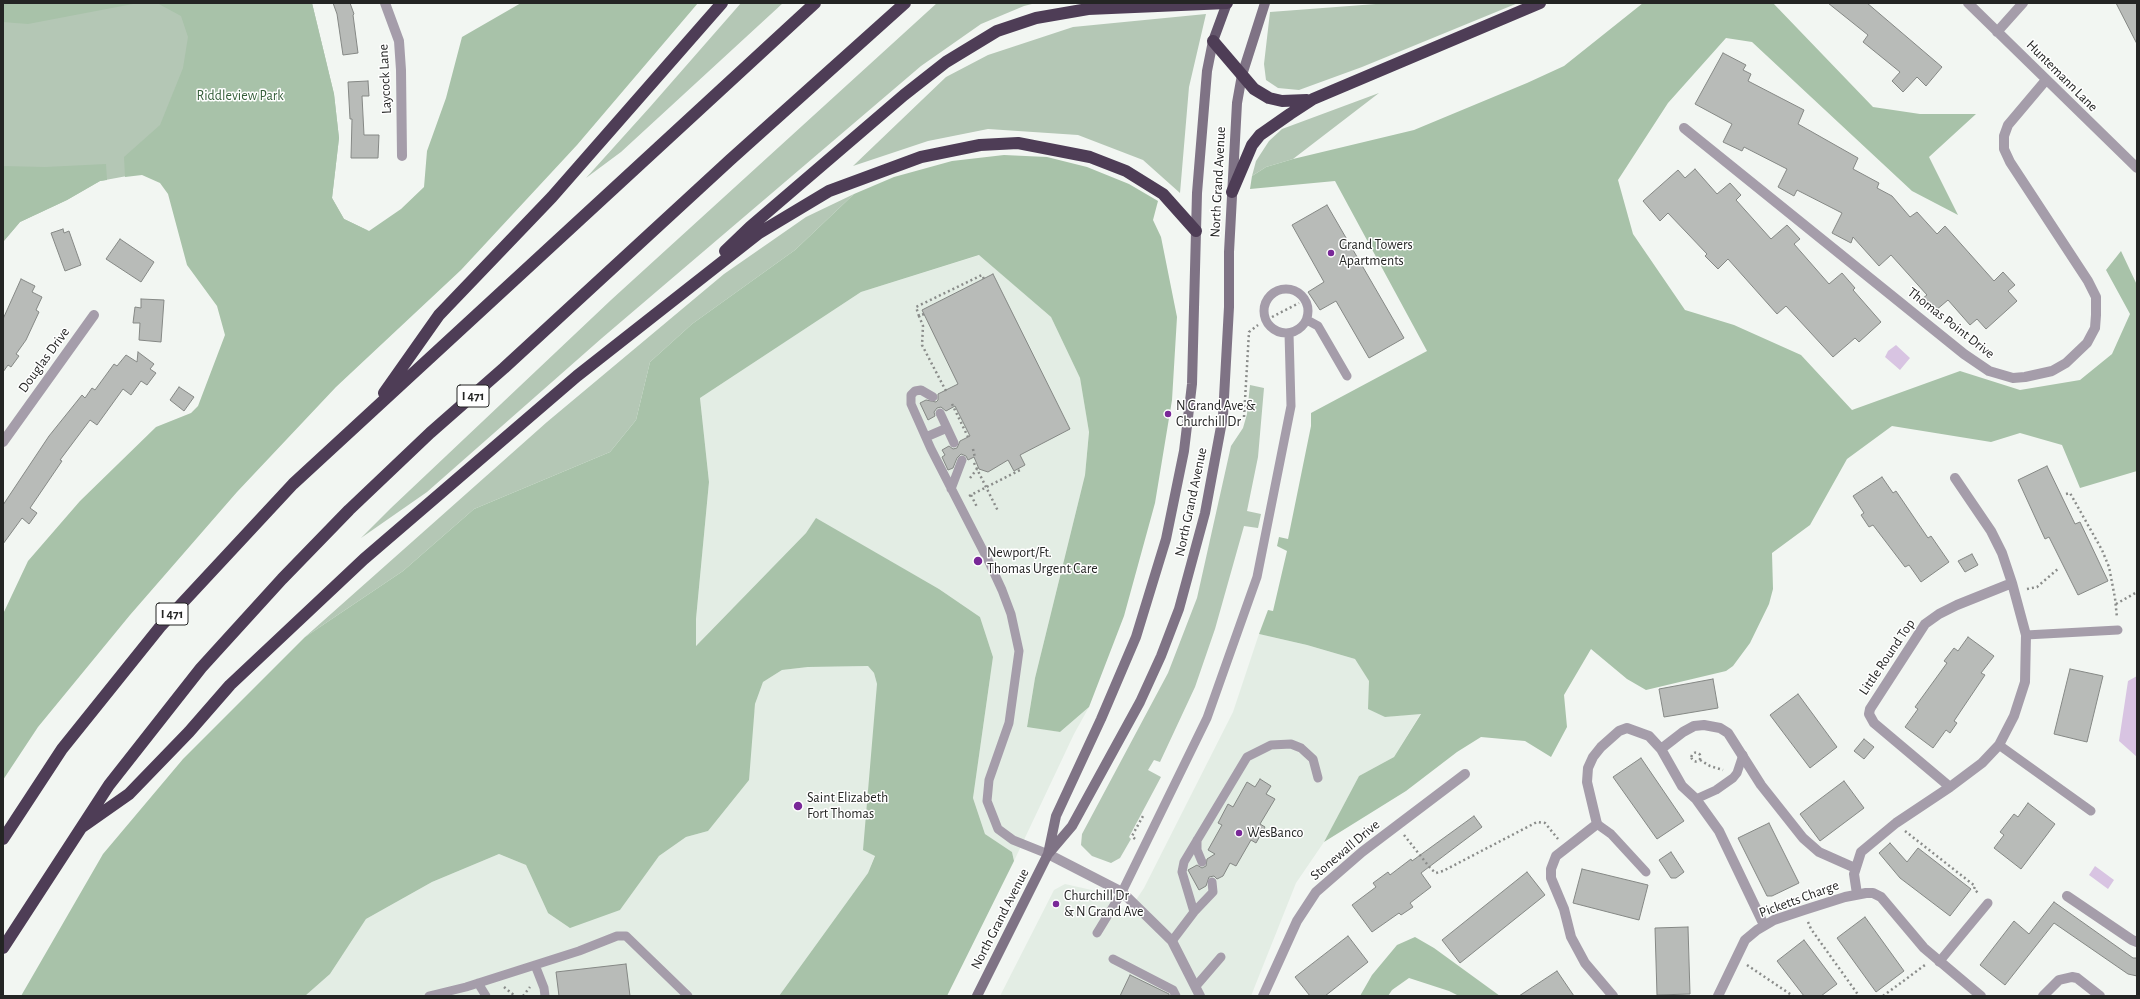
<!DOCTYPE html>
<style>
body{margin:0}
#map{position:relative;width:2140px;height:999px;overflow:hidden;background:#f2f6f2;font-family:"Alegreya Sans",sans-serif}
canvas{display:block}
.frame{position:absolute;inset:0;border:4px solid #242524;pointer-events:none}
</style>
<div id="map">
<canvas width="2140" height="999"></canvas>
<div class="frame"></div>
</div>
<script>
const context = document.querySelector('canvas').getContext('2d');
context.lineJoin = 'round';
function fillPath(path, color) { context.fillStyle = color; context.fill(path, 'evenodd'); }
const shape = rows => new Path2D(rows.map(r => 'M' + r).join(''));
function stroke(path, color, width, dash) { context.strokeStyle = color; context.lineWidth = width; context.lineCap = dash ? 'butt' : 'round'; context.setLineDash(dash || []); context.stroke(path); }
function label(font, color, halo, rows, align = 'center') {
  context.font = font + ' "Alegreya Sans",sans-serif'; context.lineWidth = 3; context.setLineDash([]); context.textBaseline = 'middle'; context.strokeStyle = halo; context.fillStyle = color; for (const [text, x, y, turn = 0] of rows) {
    context.save(); context.translate(x, y); context.rotate((+turn || 0) * Math.PI / 180); context.textAlign = isNaN(turn) ? turn : align; if (halo) context.strokeText(text, 0, 0); context.fillText(text, 0, 0); context.restore();
  }
}
fillPath(shape([
 [980,255,1051,317,1080,378,1089,431,1085,475,1035,678,1027,726,1060,732,1089,707,1074,734,1014,861,1012,852,985,834,973,798,993,657,980,617,939,589,816,519,806,533,696,646,696,619,709,482,700,398,861,292],
 [1259,634,1307,645,1355,659,1369,680,1385,717,1421,713,1394,757,1359,776,1324,842,1296,883,1251,996,1000,996,1054,890,1065,884,1096,891,1128,912,1144,888,1233,712],
 [868,666,874,673,877,684,875,855,868,873,779,996,305,996,330,974,366,919,432,882,499,854,526,865,548,913,620,910,659,856,686,837,708,831,752,730,755,704,763,682,782,670,808,667]
]), '#e3ede4');
fillPath(shape([
 [3,3,312,3,334,94,339,138,332,198,344,219,369,231,181,166,100,181,67,200,20,222,3,242],
 [741,3,783,3,621,152,586,178,650,107],
 [937,3,1036,3,1024,6,981,24,921,66,602,338,427,492,361,538,391,508,611,300],
 [1389,3,1518,3,1362,67,1299,90,1278,88,1266,80,1264,64,1270,12],
 [1206,14,1189,87,1180,193,1143,160,1078,135,988,129,928,141,853,166,946,77,988,55,1073,27],
 [1379,93,1293,159,1266,167,1252,176,1256,161,1269,141,1282,129],
 [854,194,795,250,692,324,650,362,636,420,610,452,474,509,403,571,305,637,547,422,724,274,806,217],
 [1250,385,1264,388,1258,457,1247,511,1261,514,1258,528,1244,526,1215,629,1195,687,1160,762,1154,760,1148,770,1161,777,1129,837,1131,839,1120,858,1111,863,1092,856,1081,845,1082,834,1168,673,1197,598,1231,446,1243,428,1247,414]
]), '#b4c7b5');
fillPath(shape([
 [3,3,138,3,28,24,3,22],
 [157,3,312,3,334,94,339,138,332,198,344,219,369,231,401,209,424,187,427,151,446,98,462,37,521,3,698,3,577,145,461,270,336,387,237,492,130,615,38,727,3,780,3,614,28,561,80,501,156,427,191,413,198,406,225,335,217,306,187,265,168,194,160,183,142,175,125,177,124,157,160,125,183,68,188,37,181,16],
 [1643,3,1773,3,1873,107,1920,114,1976,114,1929,157,1958,215,1912,191,1752,42,1726,38,1668,103,1618,180,1633,234,1685,310,1734,325,1801,355,1852,410,1960,371,2020,390,2080,380,2112,354,2130,314,2106,270,2121,251,2137,285,2137,471,2080,488,2062,445,2020,433,1991,442,1892,426,1847,459,1810,525,1772,553,1773,589,1769,604,1750,643,1733,666,1726,671,1646,690,1627,679,1591,649,1564,695,1567,727,1551,757,1525,741,1481,737,1457,752,1406,791,1324,842,1359,776,1394,757,1421,714,1385,717,1368,709,1369,681,1355,659,1307,645,1259,634,1268,610,1273,611,1287,551,1277,546,1279,537,1288,539,1311,426,1311,413,1427,351,1335,181,1250,189,1252,176,1266,167,1293,159,1414,130,1527,83,1564,66],
 [1004,155,1047,157,1087,167,1129,184,1158,201,1153,220,1161,237,1177,317,1172,400,1155,503,1124,616,1089,707,1060,732,1027,727,1035,678,1085,475,1089,432,1080,378,1051,317,979,255,861,292,700,398,709,482,696,619,696,646,806,533,816,518,939,589,980,617,993,657,973,798,985,834,1012,852,1014,861,947,996,779,996,868,873,875,856,863,850,877,684,874,673,868,666,808,667,782,670,763,682,755,704,749,780,708,831,686,837,659,856,620,910,570,928,548,913,526,865,499,854,432,882,366,919,330,974,305,996,21,996,103,854,183,759,305,637,403,571,474,509,610,452,636,420,650,362,692,324,795,250,854,194,894,177,952,161],
 [106,164,107,180,100,181,67,200,20,222,3,242,3,166,45,167],
 [1415,937,1434,948,1500,996,1459,996,1449,991,1409,978,1392,990,1388,996,1360,996,1372,975,1397,945]
]), '#a8c2a9');
fillPath(shape([
 [1896,345,1910,358,1900,370,1885,357,1888,351],
 [2137,676,2137,757,2119,741,2128,681],
 [2095,866,2114,880,2108,889,2089,875]
]), '#d8c4e2');
const building = shape([
 [333,3,350,3,354,14,353,15,358,53,343,55,337,14,333,3],
 [1828,3,1867,3,1942,67,1926,86,1917,77,1903,92,1892,81,1900,72,1863,42,1868,35,1828,3],
 [2116,3,2137,3,2137,44,2116,3],
 [1723,53,1746,65,1743,70,1751,74,1748,81,1804,110,1798,124,1858,158,1853,169,1879,183,1877,188,1892,196,1910,217,1917,212,1937,234,1945,226,1994,281,2003,272,2015,285,2008,291,2017,301,1986,329,1977,319,1970,325,1948,300,1935,311,1923,298,1927,295,1891,255,1879,266,1853,237,1851,243,1832,233,1842,213,1797,190,1794,196,1778,187,1787,169,1744,147,1742,151,1723,142,1732,124,1695,104,1723,53],
 [368,81,369,96,362,96,364,135,379,135,378,158,351,158,352,119,350,119,348,82,368,81],
 [1695,169,1717,194,1730,183,1741,195,1736,200,1771,239,1787,225,1800,239,1794,244,1829,284,1842,273,1855,288,1853,290,1881,322,1859,342,1855,338,1833,357,1786,306,1777,314,1728,259,1718,269,1705,256,1707,254,1668,213,1660,221,1643,201,1678,170,1685,178,1695,169],
 [1327,205,1404,338,1369,358,1336,301,1320,310,1308,292,1324,282,1292,225,1327,205],
 [63,229,64,233,69,231,81,265,65,271,51,233,63,229],
 [120,239,154,262,141,282,106,259,120,239],
 [993,274,1070,429,1020,455,1025,465,1014,471,1008,460,988,472,979,469,974,457,968,460,966,456,961,454,957,458,953,468,948,470,942,457,945,455,942,450,949,446,953,449,957,448,960,441,970,436,955,406,946,411,941,407,937,408,934,412,935,416,928,420,920,403,926,400,936,402,938,400,938,394,958,384,922,310,993,274],
 [21,279,35,286,32,292,42,297,36,310,39,312,26,340,16,354,19,356,11,367,8,365,3,372,3,319,21,279],
 [141,299,164,300,161,342,139,340,140,323,133,323,135,307,141,308,141,299],
 [138,352,154,364,150,369,156,373,147,385,141,381,131,395,123,389,97,425,90,420,60,460,62,461,30,508,37,513,29,524,22,518,3,544,3,505,49,436,82,395,85,398,92,388,95,390,114,364,117,366,126,355,137,362,138,352],
 [179,387,194,397,184,411,170,400,179,387],
 [2047,466,2075,524,2080,522,2108,581,2078,595,2049,537,2045,539,2018,480,2047,466],
 [1882,477,1893,493,1896,491,1928,538,1931,536,1949,562,1921,582,1909,565,1905,567,1873,525,1869,527,1861,515,1864,513,1853,496,1882,477],
 [1972,554,1978,565,1965,572,1958,561,1972,554],
 [1968,637,1994,656,1981,673,1985,675,1954,721,1957,723,1950,733,1946,730,1933,748,1905,727,1918,709,1915,707,1947,663,1944,661,1954,648,1958,651,1968,637],
 [2070,669,2103,676,2087,742,2054,734,2070,669],
 [1713,679,1718,708,1664,717,1659,689,1713,679],
 [1798,694,1837,747,1810,768,1770,715,1798,694],
 [1864,739,1874,747,1864,759,1854,751,1864,739],
 [1641,758,1684,821,1657,839,1613,777,1641,758],
 [1260,779,1271,786,1266,794,1275,799,1260,824,1265,827,1256,843,1251,840,1236,866,1230,863,1223,876,1217,879,1214,876,1209,877,1206,886,1199,890,1188,870,1197,865,1202,868,1206,866,1207,859,1215,854,1208,850,1222,825,1218,823,1228,804,1233,807,1247,782,1255,787,1260,779],
 [1844,781,1864,808,1820,841,1800,814,1844,781],
 [2028,803,2055,824,2021,869,1994,848,2004,835,2000,832,2014,814,2018,817,2028,803],
 [1474,816,1482,827,1421,873,1431,887,1410,903,1413,907,1401,915,1399,913,1372,932,1352,905,1376,887,1373,883,1388,872,1390,875,1411,859,1412,861,1474,816],
 [1769,823,1799,883,1772,896,1767,896,1738,838,1769,823],
 [1890,843,1907,862,1918,848,1971,889,1950,916,1900,878,1879,853,1890,843],
 [1671,852,1684,872,1676,878,1671,878,1659,860,1671,852],
 [1582,869,1648,885,1639,920,1573,903,1582,869],
 [1527,872,1545,895,1460,963,1442,940,1527,872],
 [2054,902,2133,958,2137,958,2137,976,2128,974,2054,923,2005,985,1980,965,2014,921,2029,934,2054,902],
 [1865,917,1904,971,1876,992,1837,938,1865,917],
 [1688,927,1690,994,1657,995,1655,928,1688,927],
 [1348,936,1368,962,1325,996,1310,996,1295,977,1348,936],
 [1804,940,1837,984,1821,996,1804,996,1777,961,1804,940],
 [626,964,630,996,559,996,556,972,626,964],
 [1557,971,1574,996,1519,996,1557,971],
 [1130,975,1169,994,1169,996,1120,996,1130,975]
]);
fillPath(building, '#b8bbb8');
stroke(building, '#858885', 1);
stroke(shape([
 [924,314,919,316,923,326,922,345,947,393],
 [919,316,916,307,982,275,984,279],
 [1272,317,1299,303],
 [952,404,968,437],
 [1244,417,1249,332,1258,325],
 [973,449,975,458],
 [974,463,998,511],
 [970,478,977,469],
 [2066,494,2070,493,2102,550,2109,567,2115,598,2117,618],
 [971,495,977,507],
 [969,496,1020,470,1019,468],
 [2027,589,2037,587,2059,568],
 [2116,604,2137,592],
 '1691.5 757a4.5 4.5 0 1 1 9 0a4.5 4.5 0 1 1-9 0Z',
 [1700,760,1710,766,1723,770],
 [1905,831,1975,886,1974,889,1979,894],
 [1404,835,1431,869,1436,873,1443,871,1537,822,1545,823,1558,839],
 [1135,839,1132,836,1143,816],
 [1808,922,1811,929,1859,996],
 [1747,965,1793,996],
 [504,987,515,996],
 [523,996,530,987],
 [1883,996,1925,965]
]), '#8a8c8a', 2.5, [2, 3]);
stroke(shape([
 '1264 311a22 22 0 1 1 44 0a22 22 0 1 1-44 0Z',
 [1307,320,1318,326,1347,376],
 [933,397,921,390,915,391,911,395,911,404,931,449,990,564,1002,590,1011,614,1019,651,1009,723,989,780,987,801,998,829,1013,840,1048,854],
 [940,413,954,443],
 [926,437,947,428],
 [951,489,962,460],
 [2026,635,2118,630],
 [1999,745,2091,811],
 [1696,799,1716,790,1733,778,1737,773,1743,755],
 [1597,824,1611,834,1646,872],
 [1197,840,1197,850,1202,862],
 [1194,912,1213,892,1212,882],
 [1097,933,1122,892,1207,718,1257,577,1291,406,1289,333],
 [1172,941,1194,912,1182,872,1184,862,1247,757,1271,745,1291,744,1301,748,1313,759,1318,778],
 [1113,959,1173,990,1176,996],
 [1939,962,1988,903],
 [535,965,544,988,545,996],
 [478,983,486,996],
 [1196,986,1221,957],
 [429,996,466,987,579,951,617,936,626,936,688,996]
]), '#a59daa', 9);
stroke(shape([
 [385,3,399,41,401,70,402,156],
 [1968,3,2137,168],
 [1997,32,2023,3],
 [1684,128,1964,354,1989,371,2013,378,2025,377,2052,371,2066,363,2087,343,2095,328,2096,315,2096,297,2088,281,2010,162,2004,149,2004,136,2008,125,2046,80],
 [3,442,94,315],
 [1950,787,1874,723,1869,714,1870,709,1925,624,1939,614,1957,605,2012,583],
 [1048,854,1122,892,1172,941,1200,996],
 [1857,894,1854,874,1861,852,1896,823,1950,787,1982,763,1999,745,2014,716,2025,682,2026,635,2012,583,2002,553,1991,531,1955,478],
 [2067,896,2132,940,2137,942],
 [1764,925,1719,831,1696,799,1682,786,1661,749,1683,732,1694,726,1704,725,1720,728,1728,733,1761,785,1803,838,1819,852,1855,868],
 [1263,996,1297,921,1316,892,1362,852,1465,774],
 [1613,996,1585,963,1571,937,1564,909,1551,878,1551,869,1556,856,1597,824,1587,782,1588,768,1593,757,1601,747,1619,731,1627,728,1649,736,1661,749],
 [1718,996,1745,940,1757,930,1774,920,1804,910,1845,897,1866,893,1873,893,1881,897,1924,948,1981,996],
 [2043,996,2059,980,2072,977,2077,978,2100,996]
]), '#a59daa', 10);
stroke(shape([
 [1049,853,1072,826,1140,702,1161,656,1179,609,1205,513,1223,416,1229,307,1229,252,1237,103,1242,75,1265,3],
 [977,996,1048,854,1056,816,1101,719,1136,637,1166,539,1184,451,1192,384,1197,193,1207,71,1213,41]
]), '#7f7385', 10);
stroke(shape([
 [1213,41,1227,3]
]), '#64566c', 10);
stroke(shape([
 [1213,41,1254,89,1269,98,1282,101,1307,100],
 [1232,192,1252,145,1260,135,1290,114,1313,99,1540,3],
 [725,251,750,227,904,95,946,62,997,31,1036,18,1088,9,1227,3],
 [384,393,439,315,552,197,722,3],
 [82,827,129,794,189,732,230,685,364,559,577,376,759,233,829,191,921,157,980,145,1018,143,1090,157,1126,171,1163,194,1196,231],
 [3,839,62,749,160,627,293,484,815,3],
 [3,948,109,785,201,668,282,579,349,510,430,433,504,368,730,160,905,3]
]), '#4e3d56', 12);
for (const [x, y, r, color] of [
 [1331,253,4,"#792898"],
 [1168,414,4,"#792898"],
 [978,561,5,"#792898"],
 [798,806,5,"#792898"],
 [1239,833,4,"#792898"],
 [1056,904,4,"#792898"]
]) { const dot = new Path2D(); dot.arc(x, y, r, 0, 2 * Math.PI); context.fillStyle = color; context.fill(dot); stroke(dot, '#fff', 1.5); }
for (const [x, y, w] of [
 [473,396,32],
 [172,614,32]
]) { const box = new Path2D(); box.roundRect(x - w / 2, y - 11, w, 22, 3); context.fillStyle = '#fff'; context.fill(box); stroke(box, '#242524', 1); }
label('bold 13px', '#242524', null, [
 ["I 471",473,396],
 ["I 471",172,614]
]);
label('14px', '#242524', '#fff', [
 ["Huntemann Lane",2062,76,45],
 ["Laycock Lane",385,79,-93],
 ["North Grand Avenue",1218,182,-87],
 ["Thomas Point Drive",1951,323,38],
 ["Douglas Drive",44,360,-54],
 ["North Grand Avenue",1191,502,-78],
 ["Little Round Top",1887,657,-56],
 ["Stonewall Drive",1345,850,-40],
 ["Picketts Charge",1799,899,-20],
 ["North Grand Avenue",1000,919,-63]
]);
label('14px', '#355e39', '#fff', [
 ["Riddleview Park",240,96]
]);
label('14px', '#242524', '#fff', [
 ["Grand Towers",1339,245],
 ["Apartments",1339,261],
 ["N Grand Ave &",1176,406],
 ["Churchill Dr",1176,422],
 ["Newport/Ft.",987,553],
 ["Thomas Urgent Care",987,569],
 ["Saint Elizabeth",807,798],
 ["Fort Thomas",807,814],
 ["WesBanco",1247,833],
 ["Churchill Dr",1064,896],
 ["& N Grand Ave",1064,912]
], 'left');
</script>
